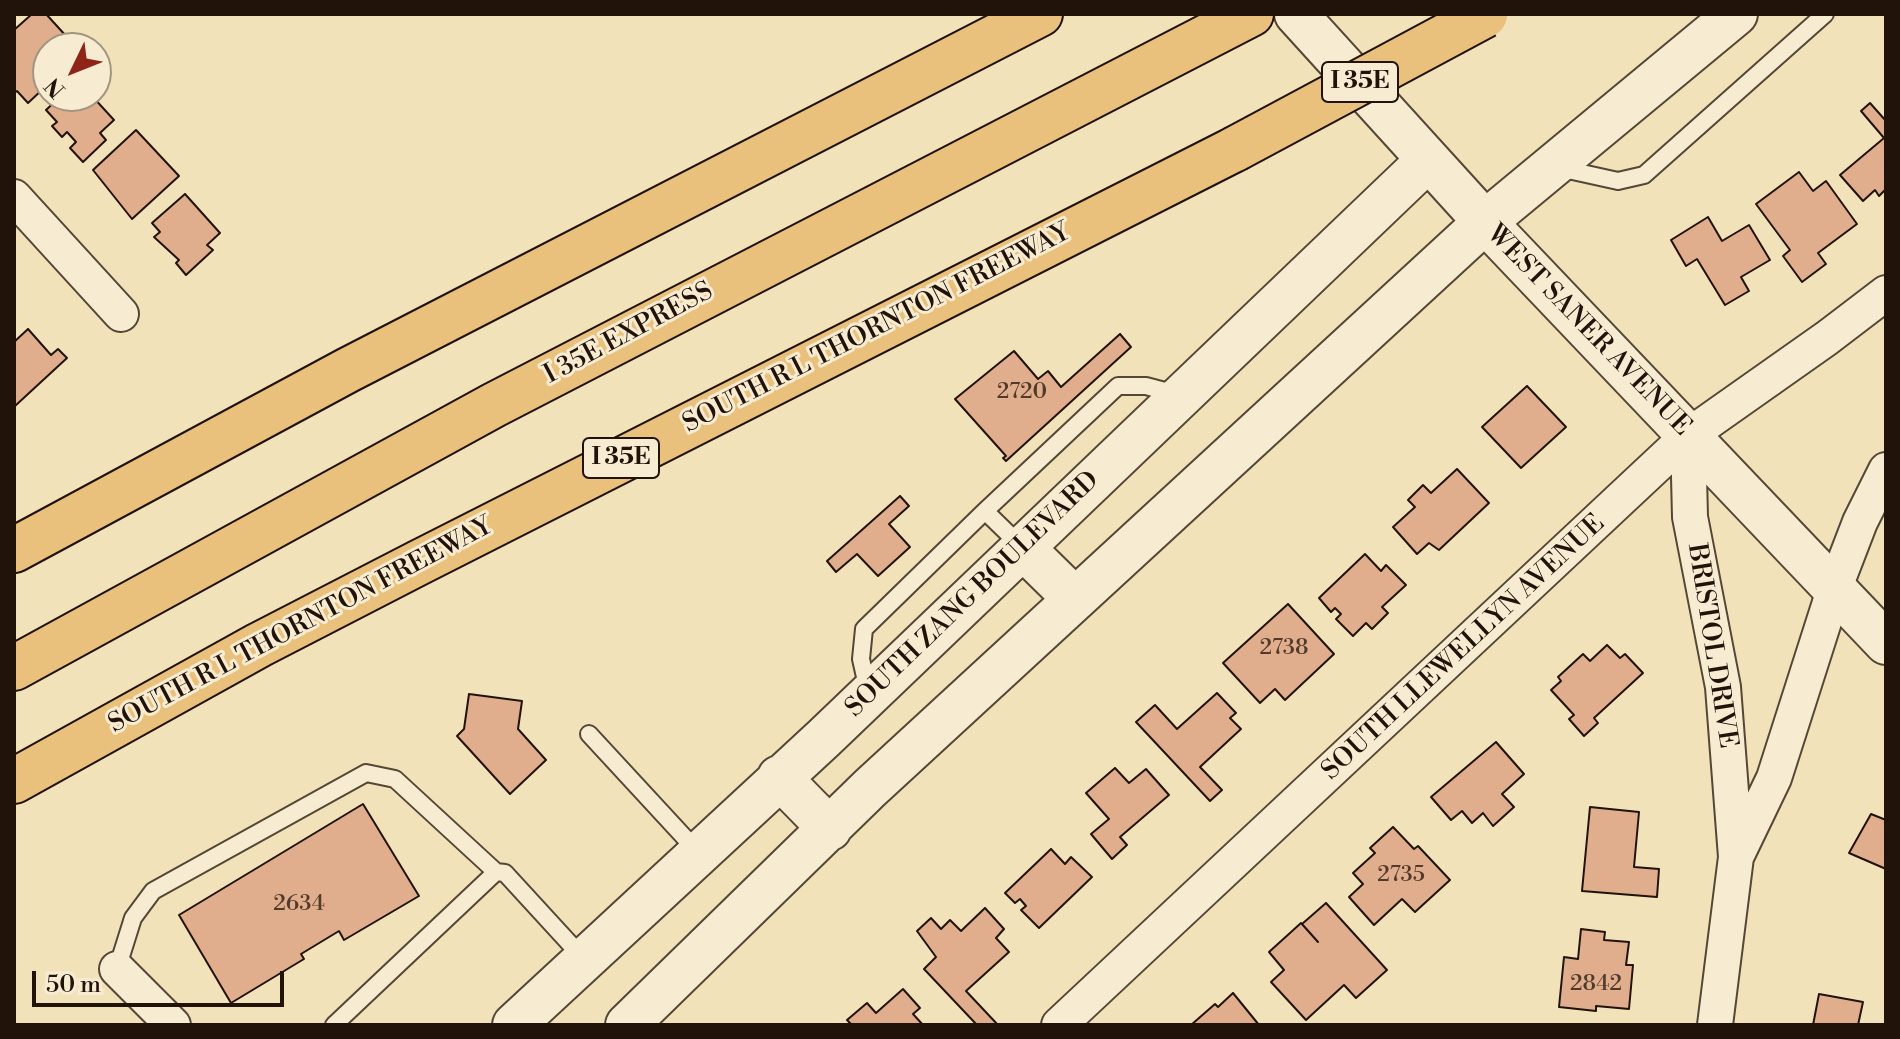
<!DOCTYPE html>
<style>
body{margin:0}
#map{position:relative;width:1900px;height:1039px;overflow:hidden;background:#f2e2ba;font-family:"Libre Bodoni",serif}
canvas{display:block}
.frame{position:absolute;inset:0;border:16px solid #211309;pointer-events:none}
.north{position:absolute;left:32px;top:32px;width:80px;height:80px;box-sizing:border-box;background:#f7ecd2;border:2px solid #a19582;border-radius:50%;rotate:227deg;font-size:22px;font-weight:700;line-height:32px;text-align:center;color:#211309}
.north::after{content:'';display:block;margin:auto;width:28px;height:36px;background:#8f2418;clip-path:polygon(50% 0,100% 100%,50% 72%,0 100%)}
.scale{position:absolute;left:32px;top:971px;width:252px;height:36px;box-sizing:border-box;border:4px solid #211309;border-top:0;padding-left:10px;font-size:24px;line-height:28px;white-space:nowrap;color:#211309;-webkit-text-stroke:6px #f7ecd2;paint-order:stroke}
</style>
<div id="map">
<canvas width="1900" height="1039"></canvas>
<div class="frame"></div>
<div class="north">N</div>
<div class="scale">50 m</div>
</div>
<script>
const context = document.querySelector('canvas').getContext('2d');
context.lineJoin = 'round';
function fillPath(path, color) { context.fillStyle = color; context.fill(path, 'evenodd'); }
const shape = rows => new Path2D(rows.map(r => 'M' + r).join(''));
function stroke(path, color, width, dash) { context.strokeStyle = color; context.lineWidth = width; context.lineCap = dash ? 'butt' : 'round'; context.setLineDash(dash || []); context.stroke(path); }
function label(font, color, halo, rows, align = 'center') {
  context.font = font + ' "Libre Bodoni",serif'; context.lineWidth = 6; context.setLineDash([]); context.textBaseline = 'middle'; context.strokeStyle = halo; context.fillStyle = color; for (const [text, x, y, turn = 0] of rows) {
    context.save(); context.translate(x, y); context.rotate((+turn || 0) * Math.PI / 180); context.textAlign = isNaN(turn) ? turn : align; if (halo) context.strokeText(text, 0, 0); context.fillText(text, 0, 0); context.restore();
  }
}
const building = shape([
 [32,14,46,14,77,48,48,48,48,73,38,82,44,88,28,103,17,91,14,93,14,30,32,14],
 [61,96,92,96,114,120,100,133,106,140,83,162,70,148,76,142,67,132,62,137,52,126,57,122,46,110,61,96],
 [1870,103,1886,121,1886,189,1879,196,1875,190,1863,201,1840,175,1884,138,1861,111,1870,103],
 [136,130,179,176,132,219,93,170,136,130],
 [1799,172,1813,191,1826,181,1857,224,1818,253,1826,264,1802,282,1783,256,1790,250,1756,204,1799,172],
 [185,194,220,233,207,245,213,250,186,275,176,263,179,260,154,237,160,232,152,223,185,194],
 [1708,217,1722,241,1749,225,1770,260,1741,277,1749,291,1725,305,1697,259,1686,266,1671,240,1708,217],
 [28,329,51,355,58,349,67,358,15,406,14,342,28,329],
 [1120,334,1131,347,1006,461,1003,458,1006,456,955,399,1014,351,1038,379,1048,371,1061,387,1120,334],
 [1527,386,1566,427,1521,468,1482,427,1527,386],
 [1457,469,1489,503,1439,550,1429,543,1417,554,1393,527,1415,507,1408,500,1423,485,1431,493,1457,469],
 [900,496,909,506,889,524,910,547,878,576,857,554,836,572,827,561,900,496],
 [1365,554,1381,571,1386,565,1406,585,1382,607,1388,613,1372,629,1366,623,1353,636,1336,619,1341,614,1335,608,1331,612,1319,598,1365,554],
 [1288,604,1334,654,1285,700,1275,689,1260,703,1223,663,1288,604],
 [1607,645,1620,658,1625,654,1643,673,1594,718,1598,723,1584,736,1569,719,1574,715,1551,690,1561,681,1558,677,1583,654,1590,661,1607,645],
 [1217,693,1236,713,1230,718,1241,729,1200,767,1222,790,1210,801,1136,722,1155,705,1177,729,1217,693],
 [469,694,522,701,518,729,546,760,510,794,457,736,464,729,469,694],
 [1496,742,1524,774,1502,794,1514,807,1493,826,1483,813,1472,823,1462,811,1451,820,1431,797,1496,742],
 [1115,768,1129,783,1146,769,1169,795,1120,837,1127,845,1112,859,1091,834,1109,819,1086,793,1115,768],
 [363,804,419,896,344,940,339,931,301,954,304,959,231,1003,179,915,363,804],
 [1590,807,1639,812,1634,867,1659,869,1657,897,1582,891,1590,807],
 [1871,814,1886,820,1886,869,1849,853,1871,814],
 [1393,827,1414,849,1418,846,1450,880,1415,912,1402,899,1374,925,1349,897,1363,884,1353,873,1375,853,1370,848,1393,827],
 [1051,849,1065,864,1071,857,1092,877,1039,928,1021,910,1026,906,1020,899,1015,903,1005,893,1051,849],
 [1326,903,1387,970,1356,998,1344,985,1306,1020,1271,982,1284,970,1269,952,1301,923,1318,942,1302,924,1326,903],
 [985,908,1004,929,996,938,1009,952,966,991,998,1025,977,1025,924,969,936,957,917,931,931,918,941,929,950,920,961,931,985,908],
 [1581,929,1605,932,1604,940,1629,942,1626,965,1633,965,1629,1009,1596,1006,1596,1011,1559,1007,1564,957,1578,959,1581,929],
 [903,989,920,1008,913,1014,923,1025,852,1025,847,1020,867,1003,876,1013,903,989],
 [1233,993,1259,1025,1191,1025,1215,1004,1218,1007,1233,993],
 [1819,994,1863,1002,1858,1025,1813,1025,1819,994]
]);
fillPath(building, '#e0ad8d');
stroke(building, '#211309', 2);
const service = shape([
 [1559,168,1618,181,1644,175,1825,14],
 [985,511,1023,548],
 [868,690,861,659,864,629,985,511,1118,386,1146,386,1176,394],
 [589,734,698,852],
 [117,969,133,918,153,891,366,773,395,779,496,872],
 [334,1025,496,872,505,873,583,958]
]);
const minor = shape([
 [14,197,121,314],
 [1688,436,1690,517,1723,687,1736,857,1715,1025],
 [1736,857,1774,778,1835,587,1860,522,1886,470],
 [117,969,173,1025],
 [1059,1025,1688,436,1827,338,1886,293]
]);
const tertiary = shape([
 [1296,14,1485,222,1886,643],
 [1023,548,1075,599],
 [779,777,830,829],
 [514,1025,824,738,1428,160],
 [627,1025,870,788,1485,222,1736,14]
]);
const motorway = shape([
 [14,550,348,370,1040,14],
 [14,668,494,405,1251,14],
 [14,781,259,645,418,563,1235,149]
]);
stroke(service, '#554735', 20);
stroke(minor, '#554735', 38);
stroke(tertiary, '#554735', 46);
stroke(motorway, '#211309', 48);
stroke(service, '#f7ecd2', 16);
stroke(minor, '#f7ecd2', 34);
stroke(tertiary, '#f7ecd2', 42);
stroke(motorway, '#e9c17d', 44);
const motorwayBridge = shape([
 [1235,149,1485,15]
]);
stroke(motorwayBridge, '#211309', 48, []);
stroke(motorwayBridge, '#e9c17d', 44);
label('22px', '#513a2a', null, [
 ["2720",1022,393],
 ["2738",1284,649],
 ["2735",1401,876],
 ["2634",299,905],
 ["2842",1596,985]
]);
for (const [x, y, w] of [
 [1360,82,76],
 [621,458,76]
]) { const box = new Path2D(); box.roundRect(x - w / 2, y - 20, w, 40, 6); context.fillStyle = '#f7ecd2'; context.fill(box); stroke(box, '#211309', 2); }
label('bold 24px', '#211309', null, [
 ["I 35E",1360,82],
 ["I 35E",621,458]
]);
label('26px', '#211309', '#f7ecd2', [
 ["SOUTH R L THORNTON FREEWAY",877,329,-27],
 ["WEST SANER AVENUE",1588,331,46],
 ["I 35E EXPRESS",629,334,-28],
 ["SOUTH ZANG BOULEVARD",973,595,-44],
 ["SOUTH R L THORNTON FREEWAY",301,626,-28],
 ["BRISTOL DRIVE",1711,646,81],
 ["SOUTH LLEWELLYN AVENUE",1464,648,-43]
]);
</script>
